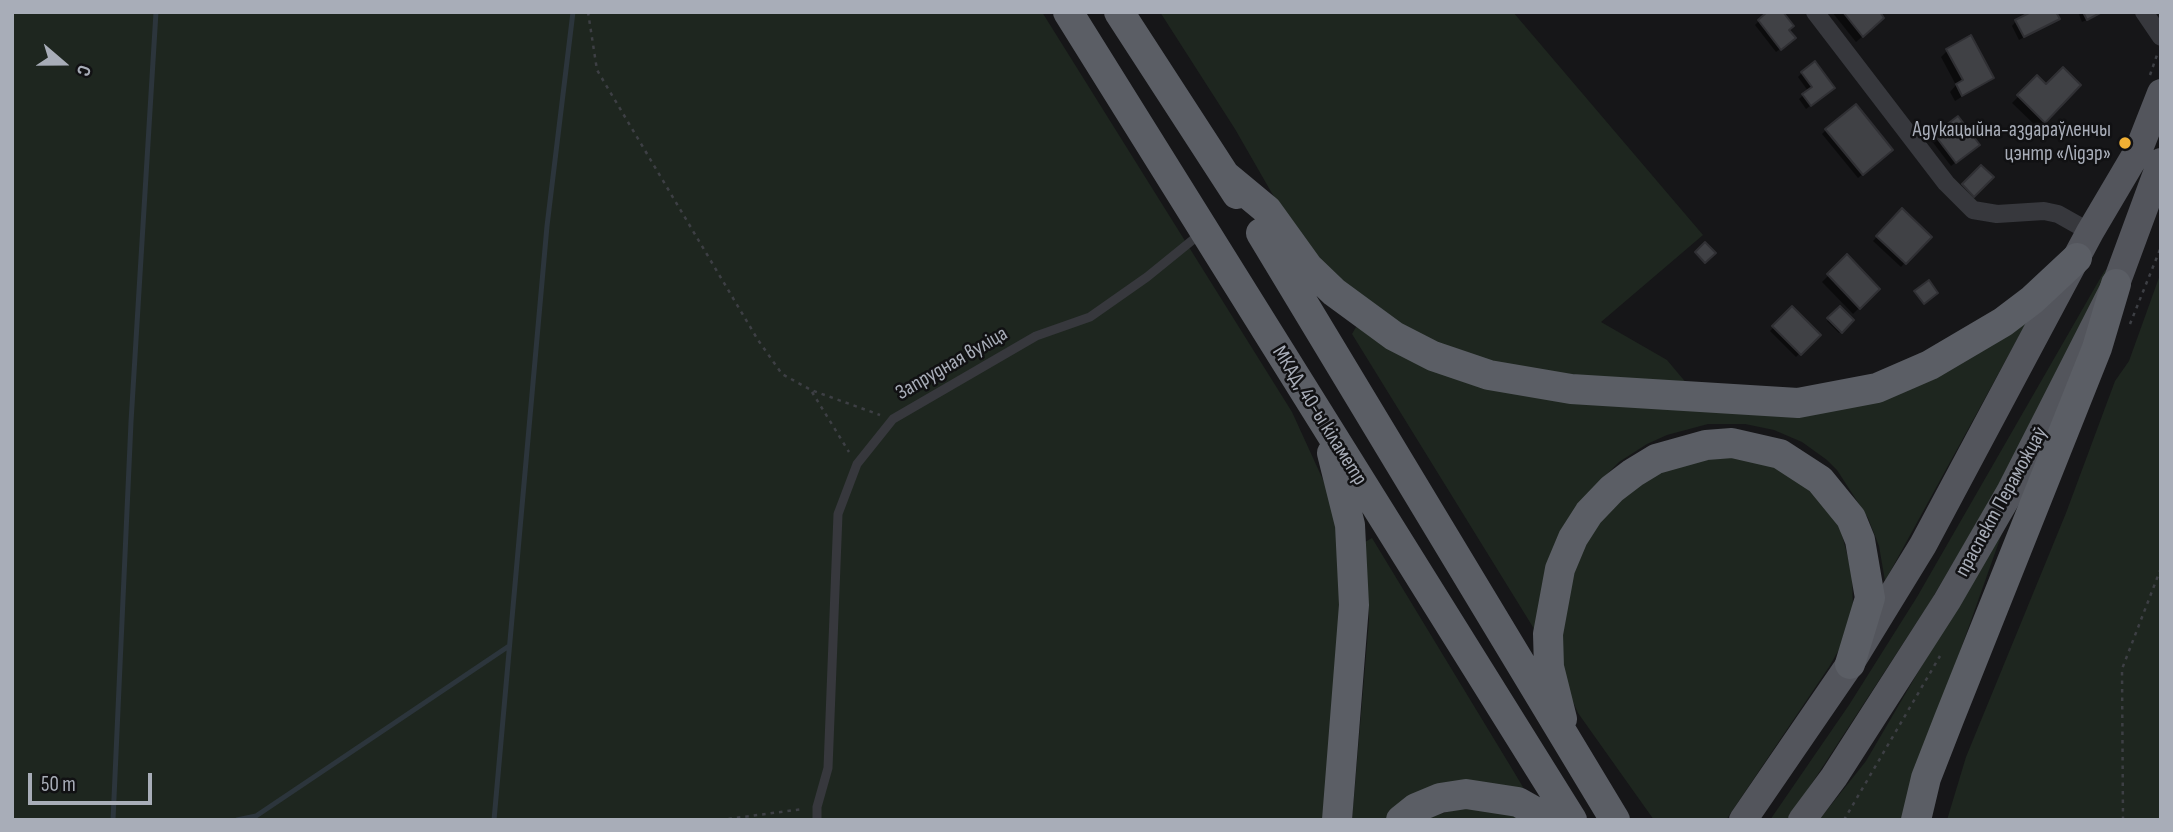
<!DOCTYPE html>
<meta charset="utf-8">
<style>
body{margin:0}
#map{position:relative;width:2173px;height:832px;overflow:hidden;background:#161618;font-family:"Sofia Sans Condensed",sans-serif}
canvas{display:block}
.frame{position:absolute;inset:0;border:14px solid #a8adb8;pointer-events:none}
.north{position:absolute;left:28px;top:28px;width:70px;height:70px;-webkit-text-stroke:5px #111113;paint-order:stroke;rotate:110deg;font-size:19px;font-weight:700;line-height:28px;text-align:center;color:#a8adb8}
.north::after{content:'';display:block;margin:auto;width:24px;height:32px;background:#a8adb8;clip-path:polygon(50% 0,100% 100%,50% 72%,0 100%)}
.scale{position:absolute;left:28px;top:773px;width:124px;height:32px;box-sizing:border-box;border:4px solid #a8adb8;border-top:0;padding-left:9px;font-size:21px;line-height:24px;white-space:nowrap;color:#a8adb8;-webkit-text-stroke:5px #111113;paint-order:stroke}
</style>
<div id="map">
<canvas width="2173" height="832"></canvas>
<div class="frame"></div>
<div class="north">С</div>
<div class="scale">50 m</div>
</div>
<script>
const context = document.querySelector('canvas').getContext('2d');
context.lineJoin = 'round';
function fillPath(path, color) { context.fillStyle = color; context.fill(path, 'evenodd'); }
const shape = rows => new Path2D(rows.map(r => 'M' + r).join(''));
function stroke(path, color, width, dash) { context.strokeStyle = color; context.lineWidth = width; context.lineCap = dash ? 'butt' : 'round'; context.setLineDash(dash || []); context.stroke(path); }
function label(font, color, halo, rows, align = 'center') {
  context.font = font + ' "Sofia Sans Condensed",sans-serif'; context.lineWidth = 5; context.setLineDash([]); context.textBaseline = 'middle'; context.strokeStyle = halo; context.fillStyle = color; for (const [text, x, y, turn = 0] of rows) {
    context.save(); context.translate(x, y); context.rotate((+turn || 0) * Math.PI / 180); context.textAlign = isNaN(turn) ? turn : align; if (halo) context.strokeText(text, 0, 0); context.fillText(text, 0, 0); context.restore();
  }
}
fillPath(shape([
 [12,12,1042,12,1292,412,1335,506,1346,584,1324,820,12,820],
 [1160,12,1513,12,1703,235,1601,322,1667,360,1688,385,1527,372,1460,354,1365,306,1293,230,1235,129],
 [2105,270,2109,271,1996,490,1930,602,1788,820,1770,820,1849,705,1917,597],
 [2161,272,2161,820,1947,820,1966,757,2066,513,2115,381,2129,361],
 [2036,305,1885,581,1879,546,1868,518,1837,470,1827,460,1802,442,1774,430,1745,424,1708,424,1667,435,1647,444,1619,462,1588,493,1536,632,1352,334,1356,327,1366,331,1412,356,1808,411],
 [1728,446,1807,480,1840,527,1852,573,1853,609,1841,646,1829,667,1726,820,1654,820,1578,713,1563,679,1558,653,1566,565,1621,483],
 [2006,522,1930,736,1905,820,1819,820,1866,761],
 [1372,538,1514,772,1530,799,1387,820,1352,820,1369,620,1365,542],
 [1469,805,1500,809,1526,820,1422,820]
]), '#1e261f');
fillPath(shape([
 [1832,12,1877,12,1876,25,1856,42],
 [2078,12,2104,12,2082,22],
 [2057,19,2019,40,2012,26,2016,21],
 [1759,21,1787,30,1790,42,1776,52,1755,25],
 [1947,51,1992,78,1955,101,1950,92,1956,85,1941,57],
 [1802,73,1828,92,1806,109,1799,99,1808,91,1798,77],
 [2037,78,2046,87,2079,85,2038,128,2012,103],
 [1958,118,1974,148,1951,166,1931,140],
 [1826,130,1887,154,1858,178,1822,134],
 [1902,211,1929,237,1901,267,1873,241],
 [1847,257,1878,289,1853,314,1822,282],
 [1840,308,1852,320,1839,333,1827,321],
 [1792,309,1818,335,1796,357,1770,331]
]), '#0007');
stroke(shape([
 [113,820,131,422,156,12],
 [237,820,256,816,509,646],
 [494,820,547,226,573,12]
]), '#2c353c', 5);
const building = shape([
 [1767,12,1783,12,1794,26,1789,30,1796,38,1781,50,1758,20,1767,12],
 [1843,12,1880,12,1884,18,1863,37,1843,12],
 [2031,12,2056,12,2060,19,2024,37,2015,20,2031,12],
 [2083,12,2102,12,2087,20,2083,12],
 [1971,35,1994,78,1962,96,1956,84,1963,80,1946,49,1971,35],
 [1815,61,1835,88,1811,106,1802,94,1812,87,1801,72,1815,61],
 [2063,67,2081,85,2045,123,2017,95,2037,75,2046,84,2063,67],
 [1856,104,1893,150,1863,175,1825,129,1856,104],
 [1958,116,1980,145,1956,163,1934,134,1958,116],
 [1981,165,1994,177,1974,197,1962,184,1981,165],
 [1902,208,1932,237,1906,264,1876,236,1902,208],
 [1705,242,1716,253,1705,263,1695,252,1705,242],
 [1847,254,1880,289,1860,309,1827,274,1847,254],
 [1929,280,1938,293,1924,304,1914,291,1929,280],
 [1792,306,1821,335,1801,355,1772,326,1792,306],
 [1840,306,1854,320,1842,333,1827,318,1840,306]
]);
fillPath(building, '#404145');
stroke(building, '#303034', 2);
stroke(shape([
 [588,12,597,70,758,340,782,374,811,390,880,415],
 [2150,75,2157,55],
 [2130,324,2161,247],
 [812,392,849,452],
 [720,820,803,809],
 [1844,820,1940,656],
 [2123,820,2122,669,2161,568]
]), '#3d3f44', 2.5, [3.5, 5]);
stroke(shape([
 [817,820,817,807,828,768,838,514,857,464,893,419,1036,336,1090,317,1147,277,1200,234]
]), '#37383d', 9);
stroke(shape([
 [1815,12,1946,183,1973,210,1997,214,2044,211,2058,214,2090,232],
 [2144,12,2161,37]
]), '#37383d', 18);
stroke(shape([
 [1743,820,1850,664,1923,545,2090,232,2139,149,2161,93],
 [1802,820,1834,777,1947,601,2010,492,2116,284,2161,162]
]), '#53555c', 28);
stroke(shape([
 [1068,12,1572,820],
 [1119,12,1237,194],
 [1226,176,1267,210,1308,267,1334,292,1394,336,1433,356,1489,375,1571,389,1798,403,1877,388,1930,365,2003,322,2032,300,2077,258],
 [1261,233,1615,820],
 [1332,453,1350,525,1354,605,1337,820],
 [1562,719,1549,667,1548,634,1560,569,1573,538,1589,513,1612,489,1633,473,1656,459,1706,445,1732,443,1780,454,1820,480,1851,518,1860,540,1870,598,1850,664],
 [1401,820,1416,808,1440,798,1466,794,1518,802,1550,820],
 [1916,820,1926,778,1949,719,2097,348,2116,284]
]), '#5b5e65', 30);
for (const [x, y, r, color] of [
 [2125,143,7,"#f2b134"]
]) { const dot = new Path2D(); dot.arc(x, y, r, 0, 2 * Math.PI); context.fillStyle = color; context.fill(dot); stroke(dot, '#111113', 2.5); }
label('21px', '#a8adb8', '#111113', [
 ["Адукацыйна-аздараўленчы",2111,131],
 ["цэнтр «Лідэр»",2111,155]
], 'right');
label('21px', '#a8adb8', '#111113', [
 ["Запрудная вуліца",952,364,-30],
 ["МКАД, 40-ы кіламетр",1319,416,58],
 ["праспект Пераможцаў",2002,502,-61]
]);
</script>
